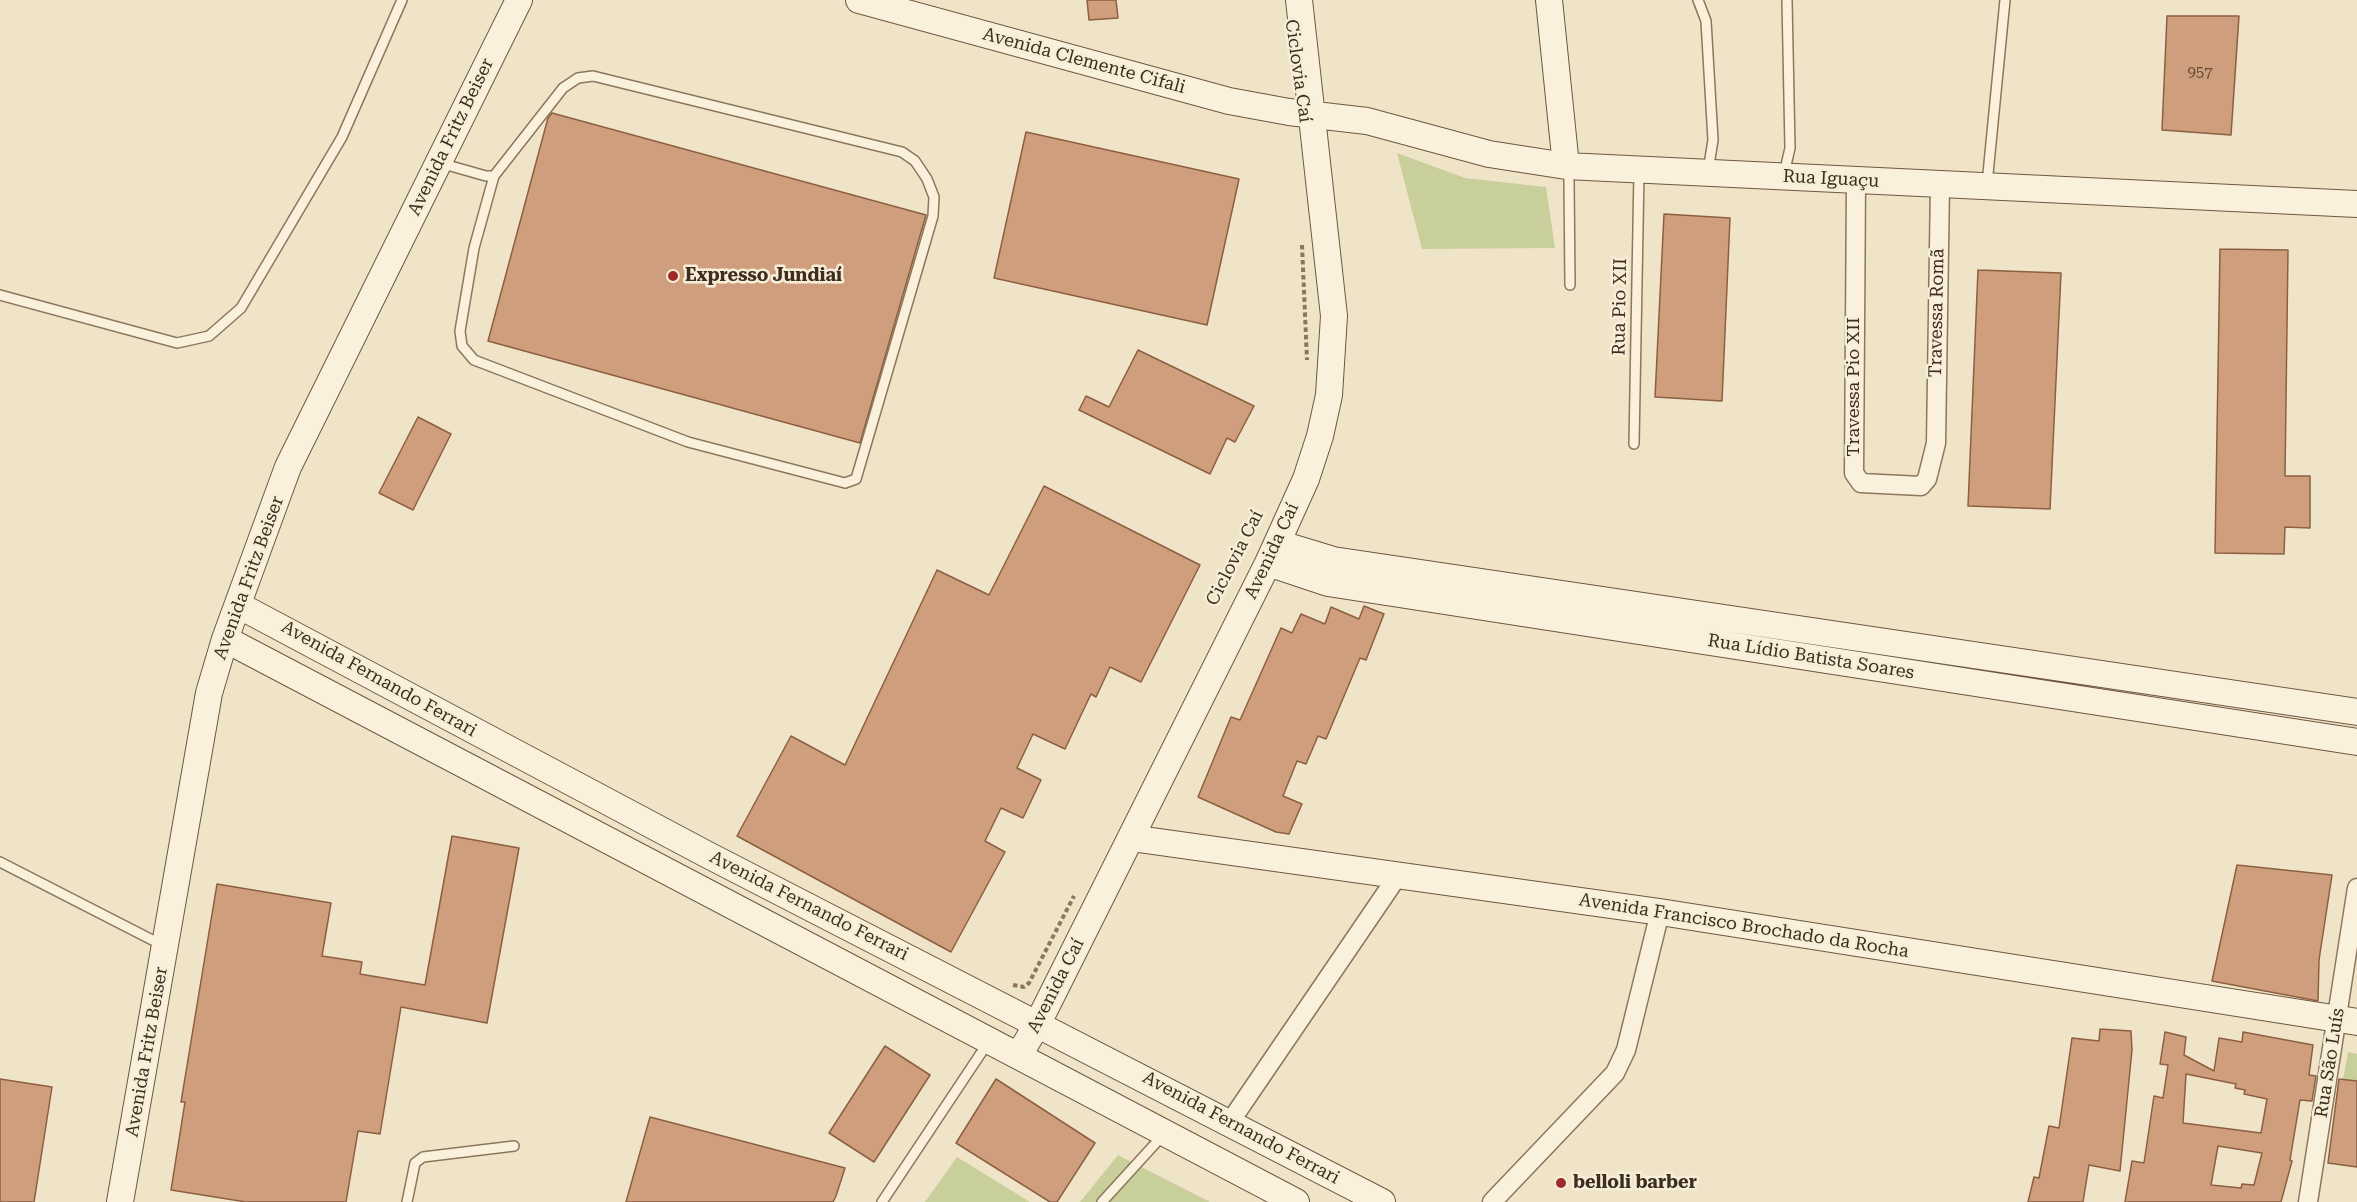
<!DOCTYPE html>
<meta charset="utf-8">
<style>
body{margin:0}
canvas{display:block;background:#f0e4c8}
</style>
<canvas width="2357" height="1202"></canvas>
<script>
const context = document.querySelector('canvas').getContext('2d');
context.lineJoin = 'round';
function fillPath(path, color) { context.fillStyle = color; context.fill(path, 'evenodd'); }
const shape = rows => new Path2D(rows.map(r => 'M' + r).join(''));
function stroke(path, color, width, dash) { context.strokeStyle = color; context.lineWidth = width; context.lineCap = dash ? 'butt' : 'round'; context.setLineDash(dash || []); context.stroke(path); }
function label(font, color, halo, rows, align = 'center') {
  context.font = font + ' "Roboto Serif",serif'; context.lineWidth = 5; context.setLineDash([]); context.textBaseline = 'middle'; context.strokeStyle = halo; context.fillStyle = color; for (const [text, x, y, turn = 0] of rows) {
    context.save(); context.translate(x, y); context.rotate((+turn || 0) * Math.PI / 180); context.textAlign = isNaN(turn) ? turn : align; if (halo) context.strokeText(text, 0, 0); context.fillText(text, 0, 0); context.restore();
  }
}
fillPath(shape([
 [1397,153,1465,178,1546,187,1555,248,1422,249],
 [2348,1052,2357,1054,2357,1081,2343,1079],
 [1118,1155,1210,1202,1080,1202],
 [957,1157,1030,1202,925,1202]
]), '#c9cf9b');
const building = shape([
 [1087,0,1116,0,1118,18,1089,20,1087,0],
 [2167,16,2239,16,2231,135,2162,130,2167,16],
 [552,113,926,215,860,443,488,341,548,118,552,113],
 [1026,132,1239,179,1207,325,994,278,1026,132],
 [1664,214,1730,218,1722,401,1655,397,1664,214],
 [2220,249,2288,250,2285,476,2310,476,2310,528,2285,527,2284,554,2215,553,2220,249],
 [1978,270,2061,273,2050,509,1968,506,1978,270],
 [1138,350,1254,406,1235,442,1227,438,1210,474,1079,410,1086,396,1109,407,1138,350],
 [418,417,451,434,413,510,379,493,418,417],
 [1044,486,1200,565,1141,682,1110,667,1096,697,1091,694,1065,749,1033,734,1017,768,1041,780,1023,818,1001,808,985,841,1005,852,951,952,737,836,791,736,845,765,937,570,989,595,1044,486],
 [1364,606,1384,614,1366,660,1360,658,1326,739,1318,736,1306,764,1297,761,1283,796,1302,804,1289,834,1276,832,1198,797,1231,717,1240,720,1281,628,1292,633,1301,614,1325,624,1331,607,1359,619,1364,606],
 [452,836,519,848,487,1023,401,1007,380,1134,358,1131,346,1202,246,1202,171,1190,185,1102,181,1102,217,884,331,903,322,956,362,962,360,974,425,985,452,836],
 [2237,865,2332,875,2319,960,2318,1001,2212,981,2237,865],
 [2100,1029,2131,1031,2132,1050,2120,1171,2089,1165,2083,1202,2028,1202,2034,1177,2039,1178,2049,1126,2059,1128,2072,1038,2099,1041,2100,1029],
 [2165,1032,2186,1037,2184,1055,2214,1071,2219,1038,2242,1042,2243,1032,2313,1045,2309,1075,2316,1076,2312,1101,2300,1100,2290,1160,2292,1161,2281,1202,2125,1202,2132,1161,2144,1163,2154,1096,2163,1098,2168,1065,2160,1064,2165,1032],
 [2186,1074,2236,1084,2235,1088,2245,1090,2244,1094,2267,1099,2261,1133,2183,1123,2186,1074],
 [2218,1146,2262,1153,2254,1185,2242,1184,2241,1188,2211,1185,2218,1146],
 [885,1046,930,1075,874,1162,829,1133,885,1046],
 [0,1079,52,1087,34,1202,0,1202,0,1079],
 [996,1079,1095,1143,1057,1202,1050,1202,956,1143,996,1079],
 [2339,1079,2357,1081,2357,1167,2328,1163,2339,1079],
 [650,1117,845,1168,836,1196,833,1202,626,1202,650,1117]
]);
fillPath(building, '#cf9f7d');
stroke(building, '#8d5f41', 1.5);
const lane = shape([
 [1698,0,1706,21,1713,140,1708,171],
 [440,163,486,176,494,176,563,88,578,78,593,76,902,152,915,161,927,179,934,197,933,216,856,479,845,483,688,442,474,360,462,346,460,331,474,248,494,176],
 [1567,168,1569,180,1570,285],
 [1784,174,1790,148,1787,0],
 [1987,184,2005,0],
 [0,295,177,343,209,336,241,308,342,137,402,0],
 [1634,444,1639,172],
 [0,862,164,946],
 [407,1202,415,1163,423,1157,514,1146],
 [882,1202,989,1041],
 [1102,1202,1164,1134]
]);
const street = shape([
 [1856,181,1854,473,1861,483,1921,486,1927,479,1936,443,1940,184],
 [1230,1122,1399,874],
 [1492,1202,1615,1073,1626,1050,1660,912],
 [2308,1202,2357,888]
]);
const secondary = shape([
 [859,0,1229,101,1289,112,1367,121,1489,154,1566,166,2357,204],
 [1549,0,1566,166],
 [1277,543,1333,560,2357,712],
 [1268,563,1328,583,2357,742],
 [238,605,706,854,1382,1202],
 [225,639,1296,1202],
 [1131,838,1660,912,2357,1022],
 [1019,1055,1038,1023,1268,563,1306,479,1320,436,1329,395,1334,316,1299,0],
 [120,1202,209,693,225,639,288,467,519,0]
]);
stroke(lane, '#8d765c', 12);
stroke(street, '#8d765c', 21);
stroke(secondary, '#6f573f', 28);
stroke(shape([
 [1302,245,1307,360],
 [1013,985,1024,987,1029,983,1074,896]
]), '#8d765c', 4, [4.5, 3]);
stroke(lane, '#faf1dc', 9);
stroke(street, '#faf1dc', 18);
stroke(secondary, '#faf1dc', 26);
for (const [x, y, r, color] of [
 [673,276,6,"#9e2a2b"],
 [1561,1183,6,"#9e2a2b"]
]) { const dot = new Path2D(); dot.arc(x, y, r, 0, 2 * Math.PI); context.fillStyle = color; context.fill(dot); stroke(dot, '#f7eed8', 2); }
label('15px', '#624a37', null, [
 ["957",2200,73]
]);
label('18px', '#3d2e20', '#f7eed8', [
 ["Avenida Clemente Cifali",1084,61,15],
 ["Ciclovia Caí",1298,71,82],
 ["Avenida Fritz Beiser",451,137,-64],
 ["Rua Iguaçu",1831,179,3],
 ["Rua Pio XII",1620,307,-89],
 ["Travessa Romã",1937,313,-89],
 ["Travessa Pio XII",1854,387,-90],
 ["Avenida Caí",1272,551,-65],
 ["Ciclovia Caí",1235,558,-63],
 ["Avenida Fritz Beiser",249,578,-70],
 ["Rua Lídio Batista Soares",1811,657,9],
 ["Avenida Fernando Ferrari",379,679,29],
 ["Avenida Fernando Ferrari",809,906,27],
 ["Avenida Francisco Brochado da Rocha",1744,926,9],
 ["Avenida Caí",1056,986,-63],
 ["Avenida Fritz Beiser",147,1052,-80],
 ["Rua São Luís",2330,1063,-81],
 ["Avenida Fernando Ferrari",1241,1128,28]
]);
label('bold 18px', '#3d2e20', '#f7eed8', [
 ["Expresso Jundiaí",685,276],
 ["belloli barber",1573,1183]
], 'left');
</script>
